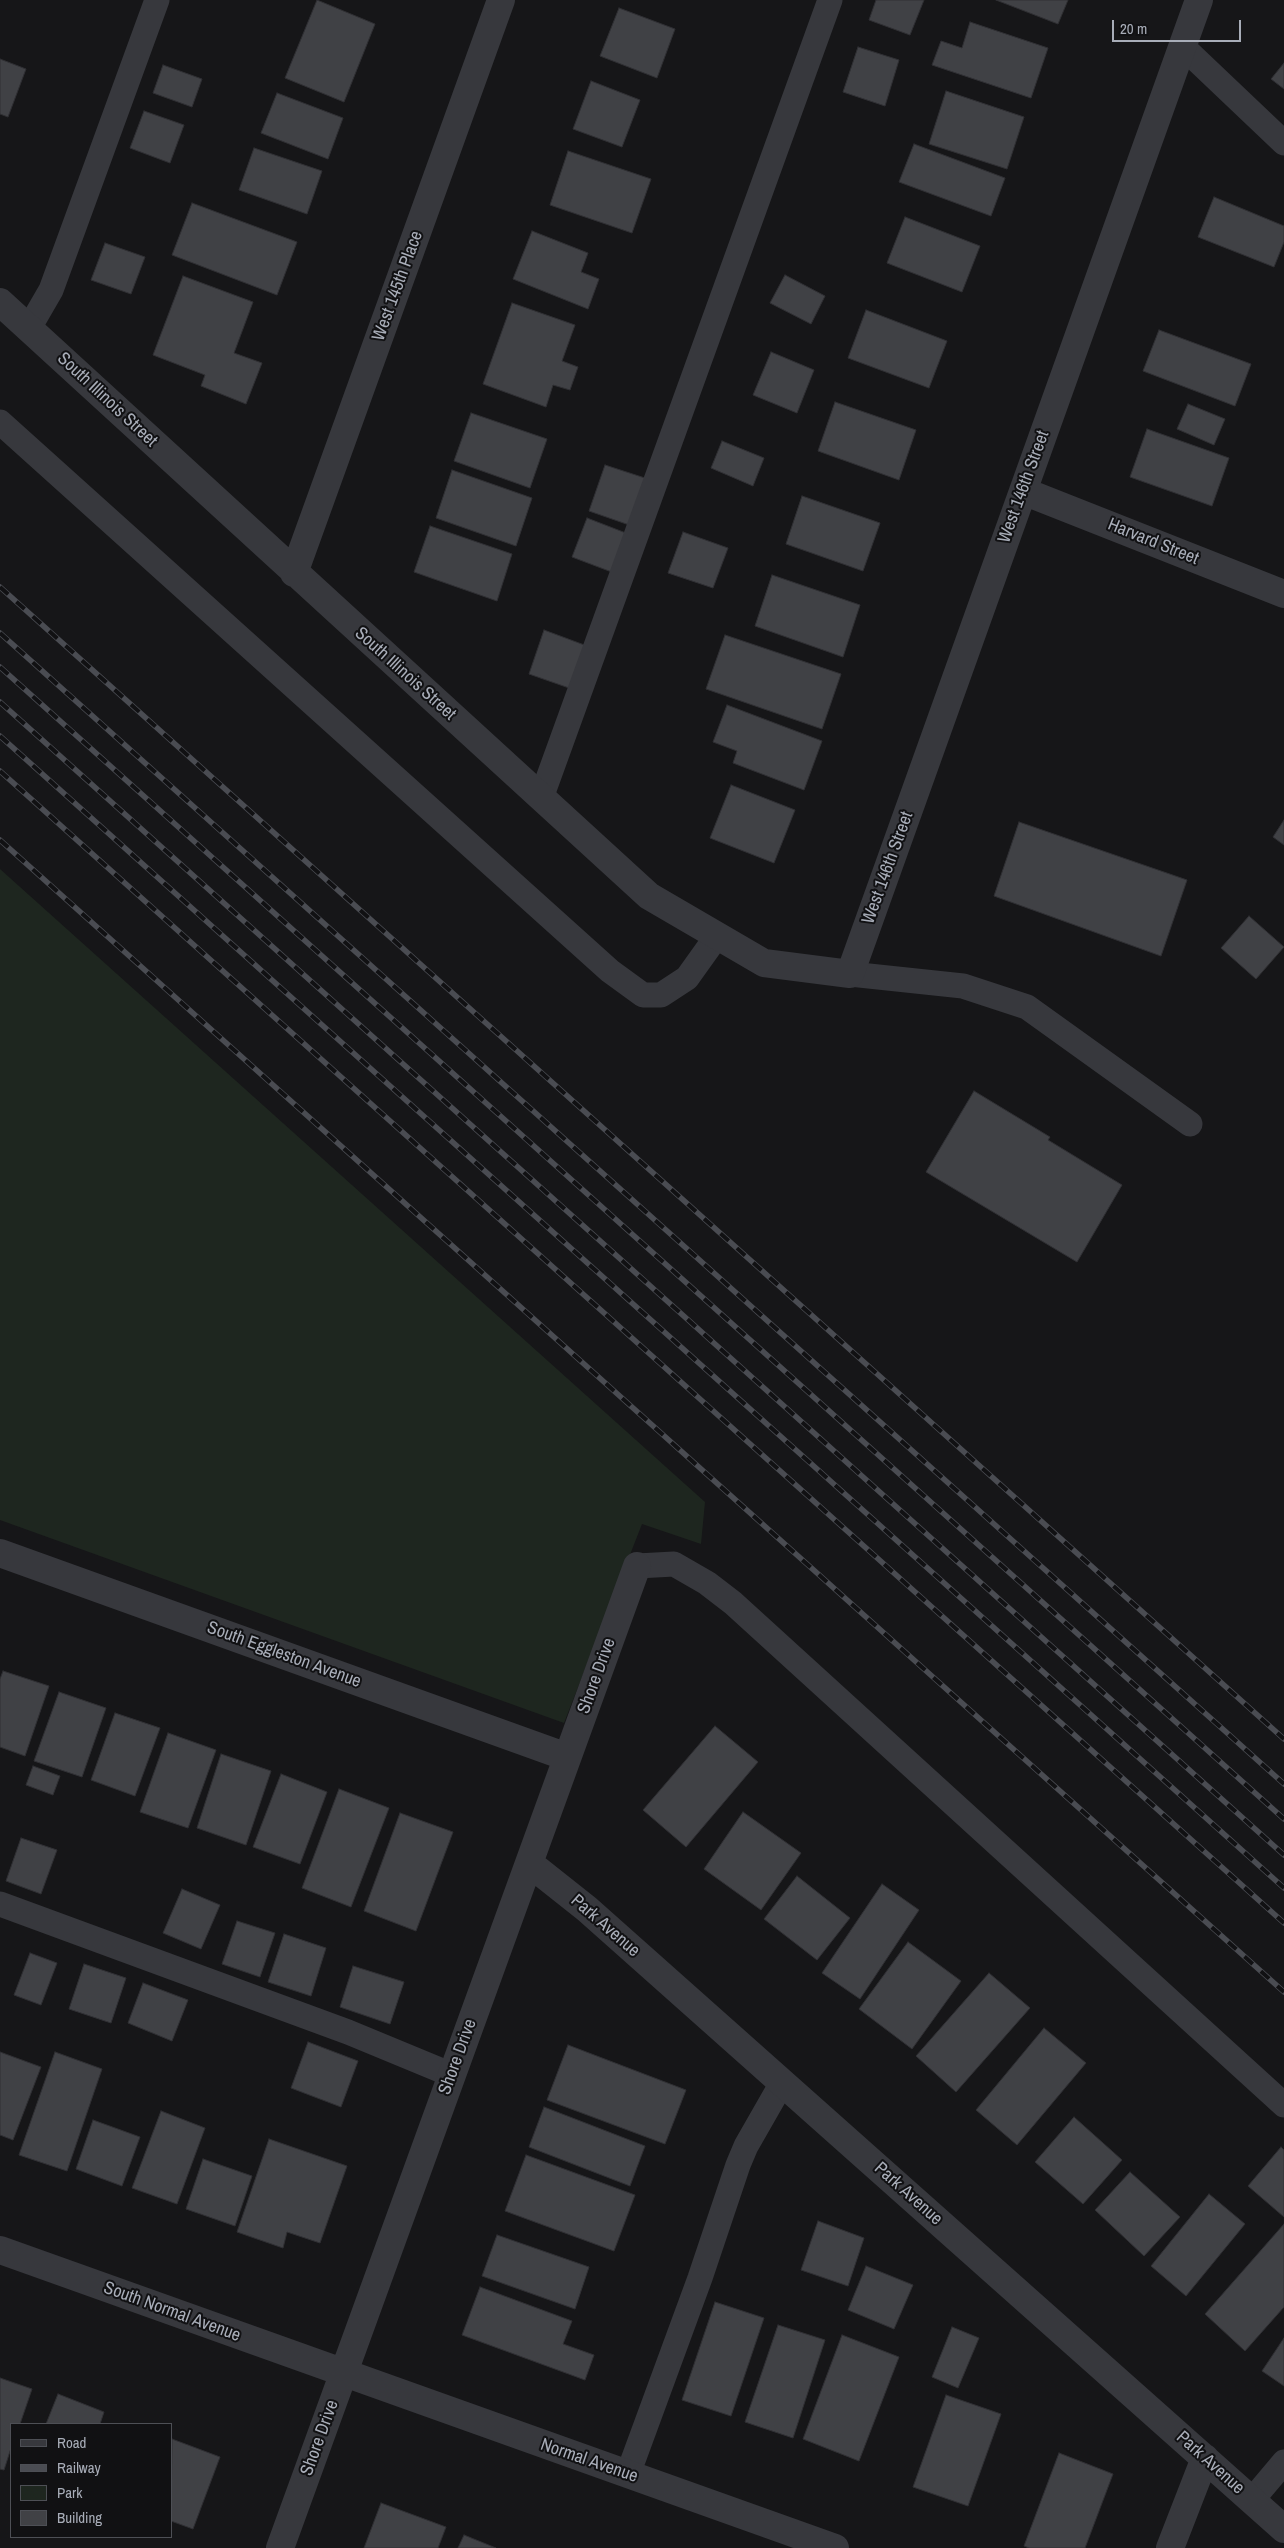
<!DOCTYPE html>
<style>
body{margin:0}
#map{position:relative;width:1284px;height:2548px;overflow:hidden;background:#161618;font-family:"Archivo Narrow",sans-serif}
canvas{display:block}
.legend{position:absolute;left:10px;top:2423px;width:162px;height:115px;box-sizing:border-box;background:#111113;border:1px solid #4d4f55;margin:0;padding:6px 9px;list-style:none;font-size:15px;color:#a8adb8}
.legend li{display:flex;align-items:center;gap:10px;height:25px}
.legend b{width:25px;border:1px solid #4d4f55}
.scale{position:absolute;left:1112px;top:20px;width:129px;height:22px;box-sizing:border-box;border:2px solid #a8adb8;border-top:0;padding-left:6px;font-size:15px;line-height:18px;white-space:nowrap;color:#a8adb8;-webkit-text-stroke:4px #111113;paint-order:stroke}
</style>
<div id="map">
<canvas width="1284" height="2548"></canvas>
<ul class="legend">
<li><b style="height:6px;background:#37383d"></b>Road</li>
<li><b style="height:6px;background:#4a4c52"></b>Railway</li>
<li><b style="height:14px;background:#1e261f"></b>Park</li>
<li><b style="height:14px;background:#404145"></b>Building</li>
</ul>
<div class="scale">20 m</div>
</div>
<script>
const context = document.querySelector('canvas').getContext('2d');
context.lineJoin = 'round';
function fillPath(path, color) { context.fillStyle = color; context.fill(path, 'evenodd'); }
const shape = rows => new Path2D(rows.map(r => 'M' + r).join(''));
function stroke(path, color, width, dash) { context.strokeStyle = color; context.lineWidth = width; context.lineCap = dash ? 'butt' : 'round'; context.setLineDash(dash || []); context.stroke(path); }
function label(font, color, halo, rows, align = 'center') {
  context.font = font + ' "Archivo Narrow",sans-serif'; context.lineWidth = 4; context.setLineDash([]); context.textBaseline = 'middle'; context.strokeStyle = halo; context.fillStyle = color; for (const [text, x, y, turn = 0] of rows) {
    context.save(); context.translate(x, y); context.rotate((+turn || 0) * Math.PI / 180); context.textAlign = isNaN(turn) ? turn : align; if (halo) context.strokeText(text, 0, 0); context.fillText(text, 0, 0); context.restore();
  }
}
fillPath(shape([
 [0,869,705,1502,701,1544,642,1524,564,1723,0,1520]
]), '#1e261f');
const building = shape([
 [317,0,375,24,344,102,285,78,317,0],
 [876,0,924,0,910,35,869,20,876,0],
 [996,0,1068,0,1058,24,996,0],
 [619,8,675,29,657,78,600,56,619,8],
 [970,22,1048,48,1031,98,932,65,941,41,962,48,970,22],
 [858,47,899,60,885,106,843,92,858,47],
 [0,59,26,69,8,117,0,114,0,59],
 [1284,63,1284,89,1271,79,1284,63],
 [163,65,202,79,192,107,153,93,163,65],
 [591,81,640,100,622,147,573,129,591,81],
 [946,91,1024,117,1007,169,929,144,946,91],
 [277,93,343,118,328,159,261,133,277,93],
 [144,111,184,125,170,163,130,148,144,111],
 [914,144,1005,178,991,216,899,182,914,144],
 [254,148,322,171,307,214,239,190,254,148],
 [568,151,651,179,632,233,550,205,568,151],
 [1214,197,1284,226,1284,242,1274,267,1198,237,1214,197],
 [192,203,297,242,277,295,172,255,192,203],
 [905,217,980,246,962,292,887,263,905,217],
 [532,231,588,253,581,272,599,279,588,309,513,279,532,231],
 [105,243,145,257,131,294,91,280,105,243],
 [785,275,825,296,811,324,770,303,785,275],
 [183,276,253,302,234,353,262,363,246,404,201,386,205,375,153,355,183,276],
 [512,303,575,325,562,361,578,367,570,390,553,385,546,407,483,384,512,303],
 [866,310,947,341,929,388,848,358,866,310],
 [1159,330,1251,364,1235,406,1143,371,1159,330],
 [771,352,814,370,797,413,753,395,771,352],
 [835,402,916,430,899,480,818,451,835,402],
 [1188,404,1225,419,1214,445,1177,429,1188,404],
 [471,413,547,439,530,488,454,461,471,413],
 [1147,429,1229,458,1212,506,1130,477,1147,429],
 [722,441,764,458,753,486,711,468,722,441],
 [605,465,651,480,635,527,589,511,605,465],
 [452,470,532,498,516,546,436,518,452,470],
 [802,496,880,523,863,571,786,544,802,496],
 [587,518,631,535,617,574,572,557,587,518],
 [430,526,512,554,497,601,414,572,430,526],
 [683,532,728,548,713,588,668,573,683,532],
 [772,575,860,605,843,657,755,626,772,575],
 [544,630,587,646,572,689,529,674,544,630],
 [725,635,841,674,822,729,706,689,725,635],
 [727,705,822,741,804,790,733,763,737,751,713,742,727,705],
 [731,785,795,810,774,863,710,838,731,785],
 [1284,820,1284,845,1273,837,1284,820],
 [1019,822,1187,880,1161,956,994,896,1019,822],
 [1249,916,1284,947,1256,979,1221,948,1249,916],
 [974,1091,1050,1137,1048,1140,1122,1185,1077,1262,926,1172,974,1091],
 [3,1671,49,1686,25,1756,0,1747,0,1679,3,1671],
 [59,1692,106,1708,82,1777,34,1761,59,1692],
 [115,1713,160,1728,135,1796,91,1780,115,1713],
 [715,1726,758,1762,686,1847,643,1810,715,1726],
 [168,1733,216,1750,188,1828,140,1812,168,1733],
 [221,1754,271,1771,246,1845,197,1828,221,1754],
 [33,1766,60,1776,53,1795,26,1785,33,1766],
 [281,1774,327,1792,300,1864,253,1847,281,1774],
 [339,1789,389,1808,351,1907,302,1888,339,1789],
 [743,1812,801,1853,761,1910,704,1869,743,1812],
 [400,1813,453,1832,416,1931,364,1911,400,1813],
 [21,1838,57,1850,41,1894,6,1881,21,1838],
 [797,1876,850,1918,817,1960,764,1919,797,1876],
 [882,1884,919,1910,860,1999,822,1973,882,1884],
 [182,1889,220,1905,201,1949,163,1933,182,1889],
 [237,1921,275,1933,260,1977,222,1964,237,1921],
 [284,1934,326,1948,311,1996,268,1982,284,1934],
 [908,1942,961,1981,912,2049,859,2009,908,1942],
 [30,1953,57,1963,41,2005,14,1995,30,1953],
 [84,1964,126,1978,111,2023,69,2009,84,1964],
 [353,1966,404,1982,390,2024,340,2007,353,1966],
 [989,1973,1030,2008,956,2092,916,2056,989,1973],
 [143,1983,188,2000,172,2041,128,2023,143,1983],
 [1044,2028,1086,2063,1017,2145,976,2110,1044,2028],
 [308,2042,358,2061,341,2107,291,2088,308,2042],
 [568,2045,686,2090,665,2144,547,2100,568,2045],
 [0,2052,41,2067,13,2140,0,2135,0,2052],
 [55,2052,102,2069,67,2171,19,2155,55,2052],
 [544,2107,645,2146,630,2186,529,2147,544,2107],
 [161,2111,205,2128,177,2204,132,2188,161,2111],
 [1074,2117,1122,2160,1083,2204,1035,2162,1074,2117],
 [93,2120,140,2137,122,2186,76,2169,93,2120],
 [269,2139,347,2166,320,2243,287,2232,283,2248,237,2232,269,2139],
 [1281,2147,1284,2150,1284,2217,1248,2186,1281,2147],
 [526,2155,635,2195,614,2251,505,2211,526,2155],
 [203,2159,252,2176,235,2226,186,2209,203,2159],
 [1130,2172,1180,2217,1144,2256,1095,2210,1130,2172],
 [1209,2194,1245,2224,1186,2296,1151,2266,1209,2194],
 [818,2221,864,2238,848,2286,801,2270,818,2221],
 [1284,2224,1284,2307,1245,2351,1205,2314,1284,2224],
 [497,2235,589,2267,575,2309,482,2276,497,2235],
 [866,2266,913,2285,894,2329,848,2310,866,2266],
 [480,2287,572,2321,563,2344,594,2355,585,2380,462,2335,480,2287],
 [715,2302,764,2318,731,2416,682,2400,715,2302],
 [778,2325,825,2340,793,2438,745,2422,778,2325],
 [952,2327,979,2338,958,2388,932,2377,952,2327],
 [842,2335,899,2357,859,2461,803,2439,842,2335],
 [1284,2338,1284,2386,1262,2371,1284,2338],
 [0,2378,32,2389,20,2424,11,2424,11,2448,4,2470,0,2469,0,2378],
 [58,2394,104,2412,100,2424,46,2424,58,2394],
 [946,2395,1001,2414,968,2506,913,2487,946,2395],
 [172,2439,220,2457,193,2529,171,2521,172,2439],
 [1059,2453,1113,2474,1085,2548,1029,2548,1024,2546,1059,2453],
 [381,2503,446,2527,438,2548,364,2548,381,2503],
 [464,2535,496,2548,458,2548,464,2535]
]);
fillPath(building, '#404145');
stroke(building, '#303034', 1);
stroke(shape([
 [1182,46,1284,143],
 [29,328,51,290,157,0],
 [0,422,610,971,643,995,661,995,687,978,717,936],
 [541,798,830,0],
 [850,974,963,986,1027,1007,1190,1124],
 [637,1566,674,1564,707,1583,733,1603,1284,2105],
 [0,1904,348,2032,452,2075],
 [628,2474,700,2278,738,2165,746,2146,782,2083],
 [1252,2500,1284,2462]
]), '#37383d', 25);
stroke(shape([
 [0,302,649,896,764,963,850,974,1199,0],
 [1023,491,1284,594],
 [294,573,501,0],
 [0,1553,567,1757],
 [529,1863,587,1909,1284,2529],
 [0,2250,835,2548],
 [280,2548,637,1566],
 [1170,2548,1205,2458]
]), '#37383d', 28);
const rail = shape([
 [0,587,1284,1739],
 [0,633,1284,1784],
 [0,667,1284,1819],
 [0,702,1284,1855],
 [0,736,1284,1888],
 [0,771,1284,1923],
 [0,840,1284,1992]
]);
stroke(rail, '#4a4c52', 5.5);
stroke(rail, '#111113', 4, [11]);
label('18px', '#a8adb8', '#111113', [
 ["West 145th Place",398,286,-70],
 ["South Illinois Street",107,400,43],
 ["West 146th Street",1024,487,-70],
 ["Harvard Street",1153,542,22],
 ["South Illinois Street",405,674,42],
 ["West 146th Street",888,868,-70],
 ["South Eggleston Avenue",284,1655,20],
 ["Shore Drive",597,1676,-70],
 ["Park Avenue",605,1926,41],
 ["Shore Drive",458,2057,-70],
 ["Park Avenue",908,2194,42],
 ["South Normal Avenue",172,2312,20],
 ["Shore Drive",320,2438,-70],
 ["Normal Avenue",589,2461,19],
 ["Park Avenue",1210,2463,42]
]);
</script>
